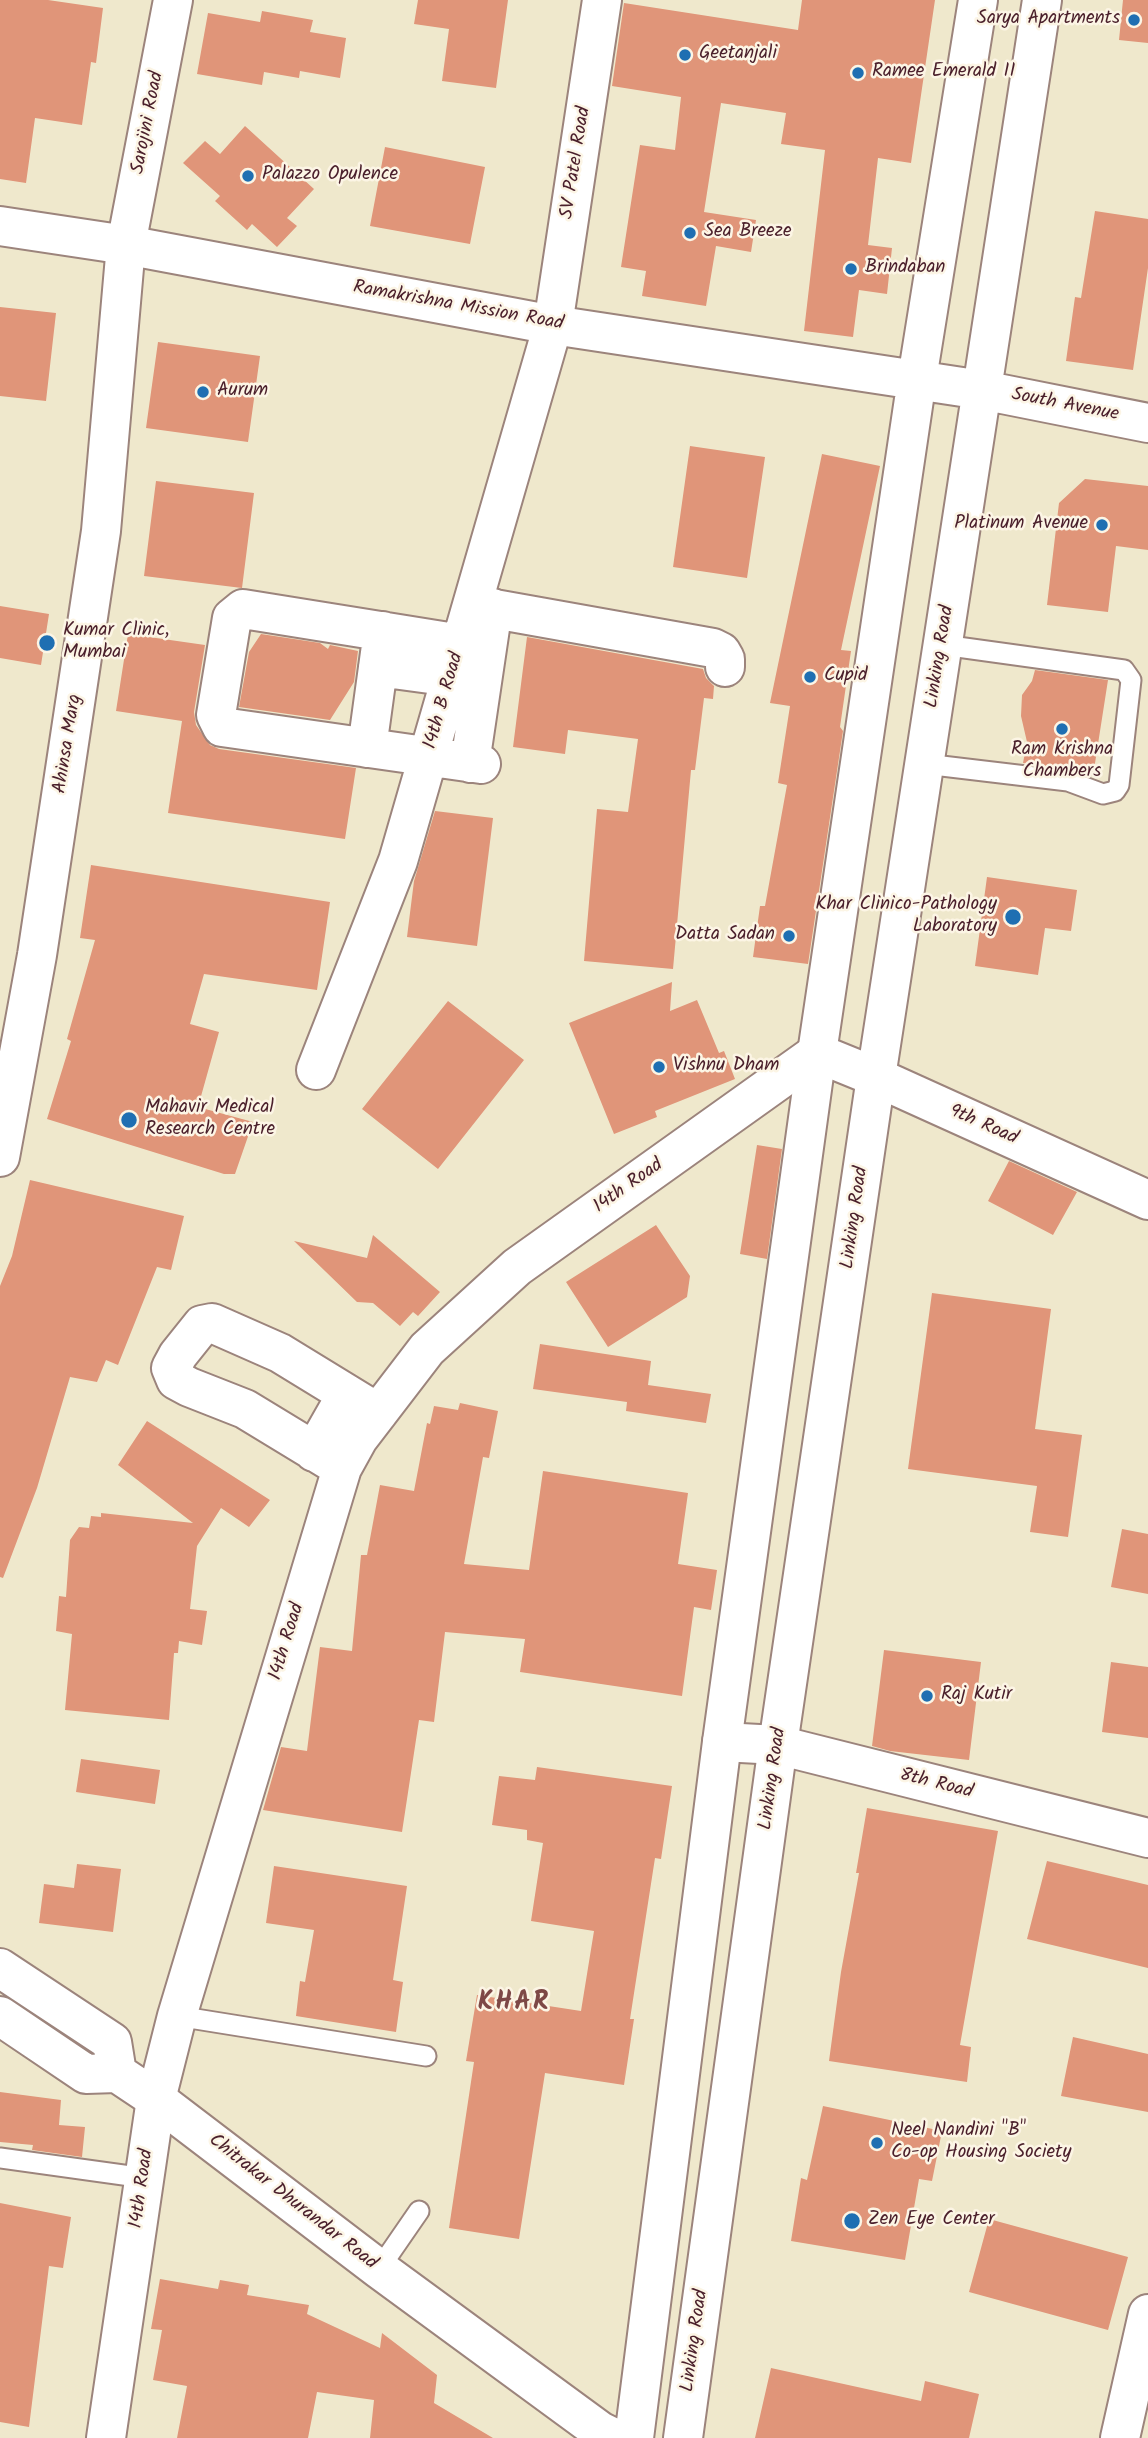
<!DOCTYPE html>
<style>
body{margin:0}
canvas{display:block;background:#efe8cc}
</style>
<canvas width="1148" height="2438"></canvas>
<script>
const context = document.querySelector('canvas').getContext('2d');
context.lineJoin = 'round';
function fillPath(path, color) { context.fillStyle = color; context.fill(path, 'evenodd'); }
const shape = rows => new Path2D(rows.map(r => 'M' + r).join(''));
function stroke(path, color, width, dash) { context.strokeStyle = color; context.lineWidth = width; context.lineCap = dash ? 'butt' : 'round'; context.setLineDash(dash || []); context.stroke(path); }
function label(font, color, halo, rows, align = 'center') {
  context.font = font + ' Kalam,sans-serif'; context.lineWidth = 5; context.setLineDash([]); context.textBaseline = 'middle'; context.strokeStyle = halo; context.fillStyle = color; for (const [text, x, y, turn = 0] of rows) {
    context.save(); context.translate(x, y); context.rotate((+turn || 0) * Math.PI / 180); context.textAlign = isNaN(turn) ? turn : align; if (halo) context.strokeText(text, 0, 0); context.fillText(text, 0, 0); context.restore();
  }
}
fillPath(shape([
 [0,0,48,0,103,8,96,63,91,62,82,125,35,118,26,183,0,179],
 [418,0,508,0,496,88,442,81,449,29,414,24],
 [802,0,935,0,911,163,878,158,868,245,892,248,887,294,859,290,853,337,804,331,825,150,781,144,786,113,721,103,704,212,756,220,751,252,716,246,706,306,642,296,646,271,621,267,640,145,675,150,681,97,612,86,624,3,798,30],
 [1123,0,1148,0,1148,43,1119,40],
 [262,11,313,20,310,32,346,38,340,78,300,71,299,78,264,72,262,85,197,74,208,13,260,22],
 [245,126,314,189,287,218,297,226,277,247,252,224,247,230,215,201,220,196,183,163,205,141,220,154],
 [385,147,485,167,470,244,370,226],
 [1095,211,1148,219,1148,268,1133,370,1066,361,1075,297,1081,298],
 [0,307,56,313,46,401,0,396],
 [158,342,260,356,248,442,146,428],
 [690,446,765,457,747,578,673,567],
 [822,454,880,466,841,650,851,651,840,727,843,731,808,964,753,957,760,906,765,906,787,785,778,783,790,706,770,703],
 [1085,479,1148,486,1148,550,1116,546,1108,612,1047,605,1059,503],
 [156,481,254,493,242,588,144,576],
 [0,606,49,614,41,665,0,658],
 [128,634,205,645,194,712,196,725,210,745,219,749,356,768,345,839,168,813,182,721,116,711],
 [261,634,320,643,328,649,330,645,358,651,354,682,330,720,239,707,249,652],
 [527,637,703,669,706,678,714,686,713,699,704,698,695,770,691,770,673,969,584,961,597,809,628,812,638,739,568,730,565,754,513,747],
 [1035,670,1108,680,1093,776,1069,769,1023,763,1027,742,1021,716,1022,695,1032,681],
 [435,811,493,818,477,946,407,937,414,881],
 [91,865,330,902,317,990,204,974,190,1024,219,1032,198,1107,253,1122,235,1174,224,1174,47,1119,71,1041,67,1039,95,940,80,938],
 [987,877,1077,890,1071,931,1045,928,1038,975,975,966],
 [672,982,670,1011,697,1000,719,1053,724,1051,735,1079,655,1111,657,1117,614,1134,569,1023],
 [448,1001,524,1060,438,1169,362,1109],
 [757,1145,782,1149,767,1259,740,1254],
 [1009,1161,1077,1192,1053,1235,988,1201],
 [30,1180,184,1216,171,1270,157,1267,118,1365,106,1360,97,1382,70,1377,37,1488,3,1578,0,1577,0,1286,12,1256],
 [656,1225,690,1276,687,1297,608,1347,566,1282],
 [373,1235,440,1292,418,1316,413,1312,400,1326,373,1303,357,1302,294,1241,367,1258],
 [932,1293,1051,1309,1035,1429,1082,1435,1068,1537,1030,1532,1037,1486,908,1469],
 [540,1344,651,1361,648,1385,711,1394,706,1423,626,1411,627,1402,533,1389],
 [460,1403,498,1411,489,1458,483,1457,464,1564,529,1570,543,1471,688,1493,678,1564,717,1570,711,1610,694,1607,682,1696,520,1672,525,1639,445,1632,434,1722,419,1720,402,1832,263,1810,281,1747,307,1751,320,1647,352,1651,361,1555,367,1555,380,1485,414,1491,427,1423,430,1424,434,1406,458,1410],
 [147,1421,270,1500,249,1527,221,1508,197,1546,190,1609,207,1611,202,1645,179,1641,178,1653,174,1653,169,1720,65,1710,72,1634,56,1631,59,1596,66,1597,70,1540,79,1527,89,1528,91,1516,101,1517,101,1513,193,1523,118,1465],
 [1122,1529,1148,1534,1148,1594,1111,1587],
 [884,1650,981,1662,969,1760,890,1751,872,1746],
 [1111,1662,1148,1667,1148,1738,1102,1732],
 [81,1759,160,1770,155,1804,76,1792],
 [537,1767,672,1786,661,1859,655,1858,630,2019,634,2019,624,2085,545,2073,519,2239,449,2228,474,2062,466,2061,477,1995,581,2011,594,1931,531,1921,543,1843,527,1840,527,1830,492,1825,499,1776,535,1780],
 [867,1808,998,1831,960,2045,971,2047,967,2082,829,2061,841,1972,859,1873,856,1873],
 [1047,1861,1148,1885,1148,1968,1027,1939],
 [77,1864,121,1869,113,1932,39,1923,44,1884,74,1888],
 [274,1866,407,1886,393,1980,403,1982,396,2032,296,2016,300,1981,305,1982,314,1930,266,1923],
 [1073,2037,1148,2054,1148,2112,1061,2096],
 [0,2092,61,2100,59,2125,85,2127,82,2157,32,2150,33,2145,0,2142],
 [823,2106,942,2131,932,2181,919,2179,905,2260,791,2241,801,2178,807,2180],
 [0,2203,71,2217,63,2268,49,2266,29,2427,0,2422],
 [989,2219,1128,2257,1108,2330,969,2292],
 [160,2279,218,2289,220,2280,249,2285,247,2295,309,2305,307,2314,380,2348,382,2333,437,2375,434,2403,493,2438,370,2438,374,2400,317,2392,308,2438,177,2438,187,2386,153,2380,162,2330,151,2329],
 [771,2368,921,2401,925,2381,979,2394,969,2438,755,2438]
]), '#e09579');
const lane = shape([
 [925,764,1068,781,1103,794,1115,791,1119,785,1131,680,1124,670,943,645],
 [177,2016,426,2056],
 [0,2158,145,2178],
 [379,2269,419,2211]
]);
const street = shape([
 [472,605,713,648,721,652,725,659,725,667],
 [461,644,243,609,232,618,216,715,222,727,481,764],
 [378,667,452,677],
 [367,748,383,631],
 [470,763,493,608],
 [316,1070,398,861,553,325,602,0],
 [0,1157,37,955,101,531,126,245,173,0],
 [314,1452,347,1394],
 [342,1468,245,1409,189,1387,176,1380,171,1368,178,1355,202,1325,212,1323,280,1353,378,1413],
 [722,1742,778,1745,1148,1838],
 [106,2438,156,2099,177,2016,342,1468,358,1439,427,1349,517,1267,817,1053,876,1077,1148,1200],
 [1120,2438,1148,2314]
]);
const secondary = shape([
 [0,226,126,245,553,325,982,390,1148,423],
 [0,1968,112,2042,117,2073,156,2099,379,2269,600,2431,614,2438],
 [0,2016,86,2074,117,2073],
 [634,2438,722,1742,817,1053,917,379,978,0],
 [683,2438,778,1745,876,1077,1042,0]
]);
stroke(lane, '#9c847c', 23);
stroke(street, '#9c847c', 42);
stroke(secondary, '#9c847c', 42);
stroke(lane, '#fff', 19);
stroke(street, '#fff', 38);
stroke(secondary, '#fff', 38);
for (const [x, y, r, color] of [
 [1134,20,7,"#1f6fb2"],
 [685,55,7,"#1f6fb2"],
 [858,73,7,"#1f6fb2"],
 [248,176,7,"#1f6fb2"],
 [690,233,7,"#1f6fb2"],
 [851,269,7,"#1f6fb2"],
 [203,392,7,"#1f6fb2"],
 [1102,525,7,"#1f6fb2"],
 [47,643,9,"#1f6fb2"],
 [810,677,7,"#1f6fb2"],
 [1062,729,7,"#1f6fb2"],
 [1013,917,9,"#1f6fb2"],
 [789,936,7,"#1f6fb2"],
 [659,1067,7,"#1f6fb2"],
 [129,1120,9,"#1f6fb2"],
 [927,1696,7,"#1f6fb2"],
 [877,2143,7,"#1f6fb2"],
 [852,2221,9,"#1f6fb2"]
]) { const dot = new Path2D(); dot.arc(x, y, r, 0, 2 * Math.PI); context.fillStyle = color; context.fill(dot); stroke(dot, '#fcf5e5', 2.5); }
label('19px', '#4a1f2b', '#fcf5e5', [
 ["Sarya Apartments",1120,20,"right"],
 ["Geetanjali",699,55],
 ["Ramee Emerald II",872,73],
 ["Palazzo Opulence",262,176],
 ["Sea Breeze",704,233],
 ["Brindaban",865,269],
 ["Aurum",217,392],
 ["Platinum Avenue",1088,525,"right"],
 ["Kumar Clinic,",63,632],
 ["Mumbai",63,654],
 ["Cupid",824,677],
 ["Ram Krishna",1062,751,"center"],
 ["Chambers",1062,773,"center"],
 ["Khar Clinico-Pathology",997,906,"right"],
 ["Laboratory",997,928,"right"],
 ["Datta Sadan",775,936,"right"],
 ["Vishnu Dham",673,1067],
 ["Mahavir Medical",145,1109],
 ["Research Centre",145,1131],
 ["Raj Kutir",941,1696],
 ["Neel Nandini \"B\"",891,2132],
 ["Co-op Housing Society",891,2154],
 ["Zen Eye Center",868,2221]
], 'left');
label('19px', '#4a1f2b', '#fcf5e5', [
 ["Sarojini Road",149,123,-79],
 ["SV Patel Road",577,163,-81],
 ["Ramakrishna Mission Road",458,307,10],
 ["South Avenue",1065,406,11],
 ["Linking Road",941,657,-81],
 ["14th B Road",445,701,-74],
 ["Ahinsa Marg",69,744,-81],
 ["9th Road",983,1126,24],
 ["14th Road",629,1187,-35],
 ["Linking Road",856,1218,-82],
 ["14th Road",288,1642,-73],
 ["Linking Road",774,1779,-82],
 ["8th Road",936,1785,14],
 ["14th Road",143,2189,-82],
 ["Chitrakar Dhurandar Road",292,2203,38],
 ["Linking Road",696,2341,-82]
]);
context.letterSpacing = '2px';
label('bold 26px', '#7e4846', '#fcf5e5', [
 ["KHAR",514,2005]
]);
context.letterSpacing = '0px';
</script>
